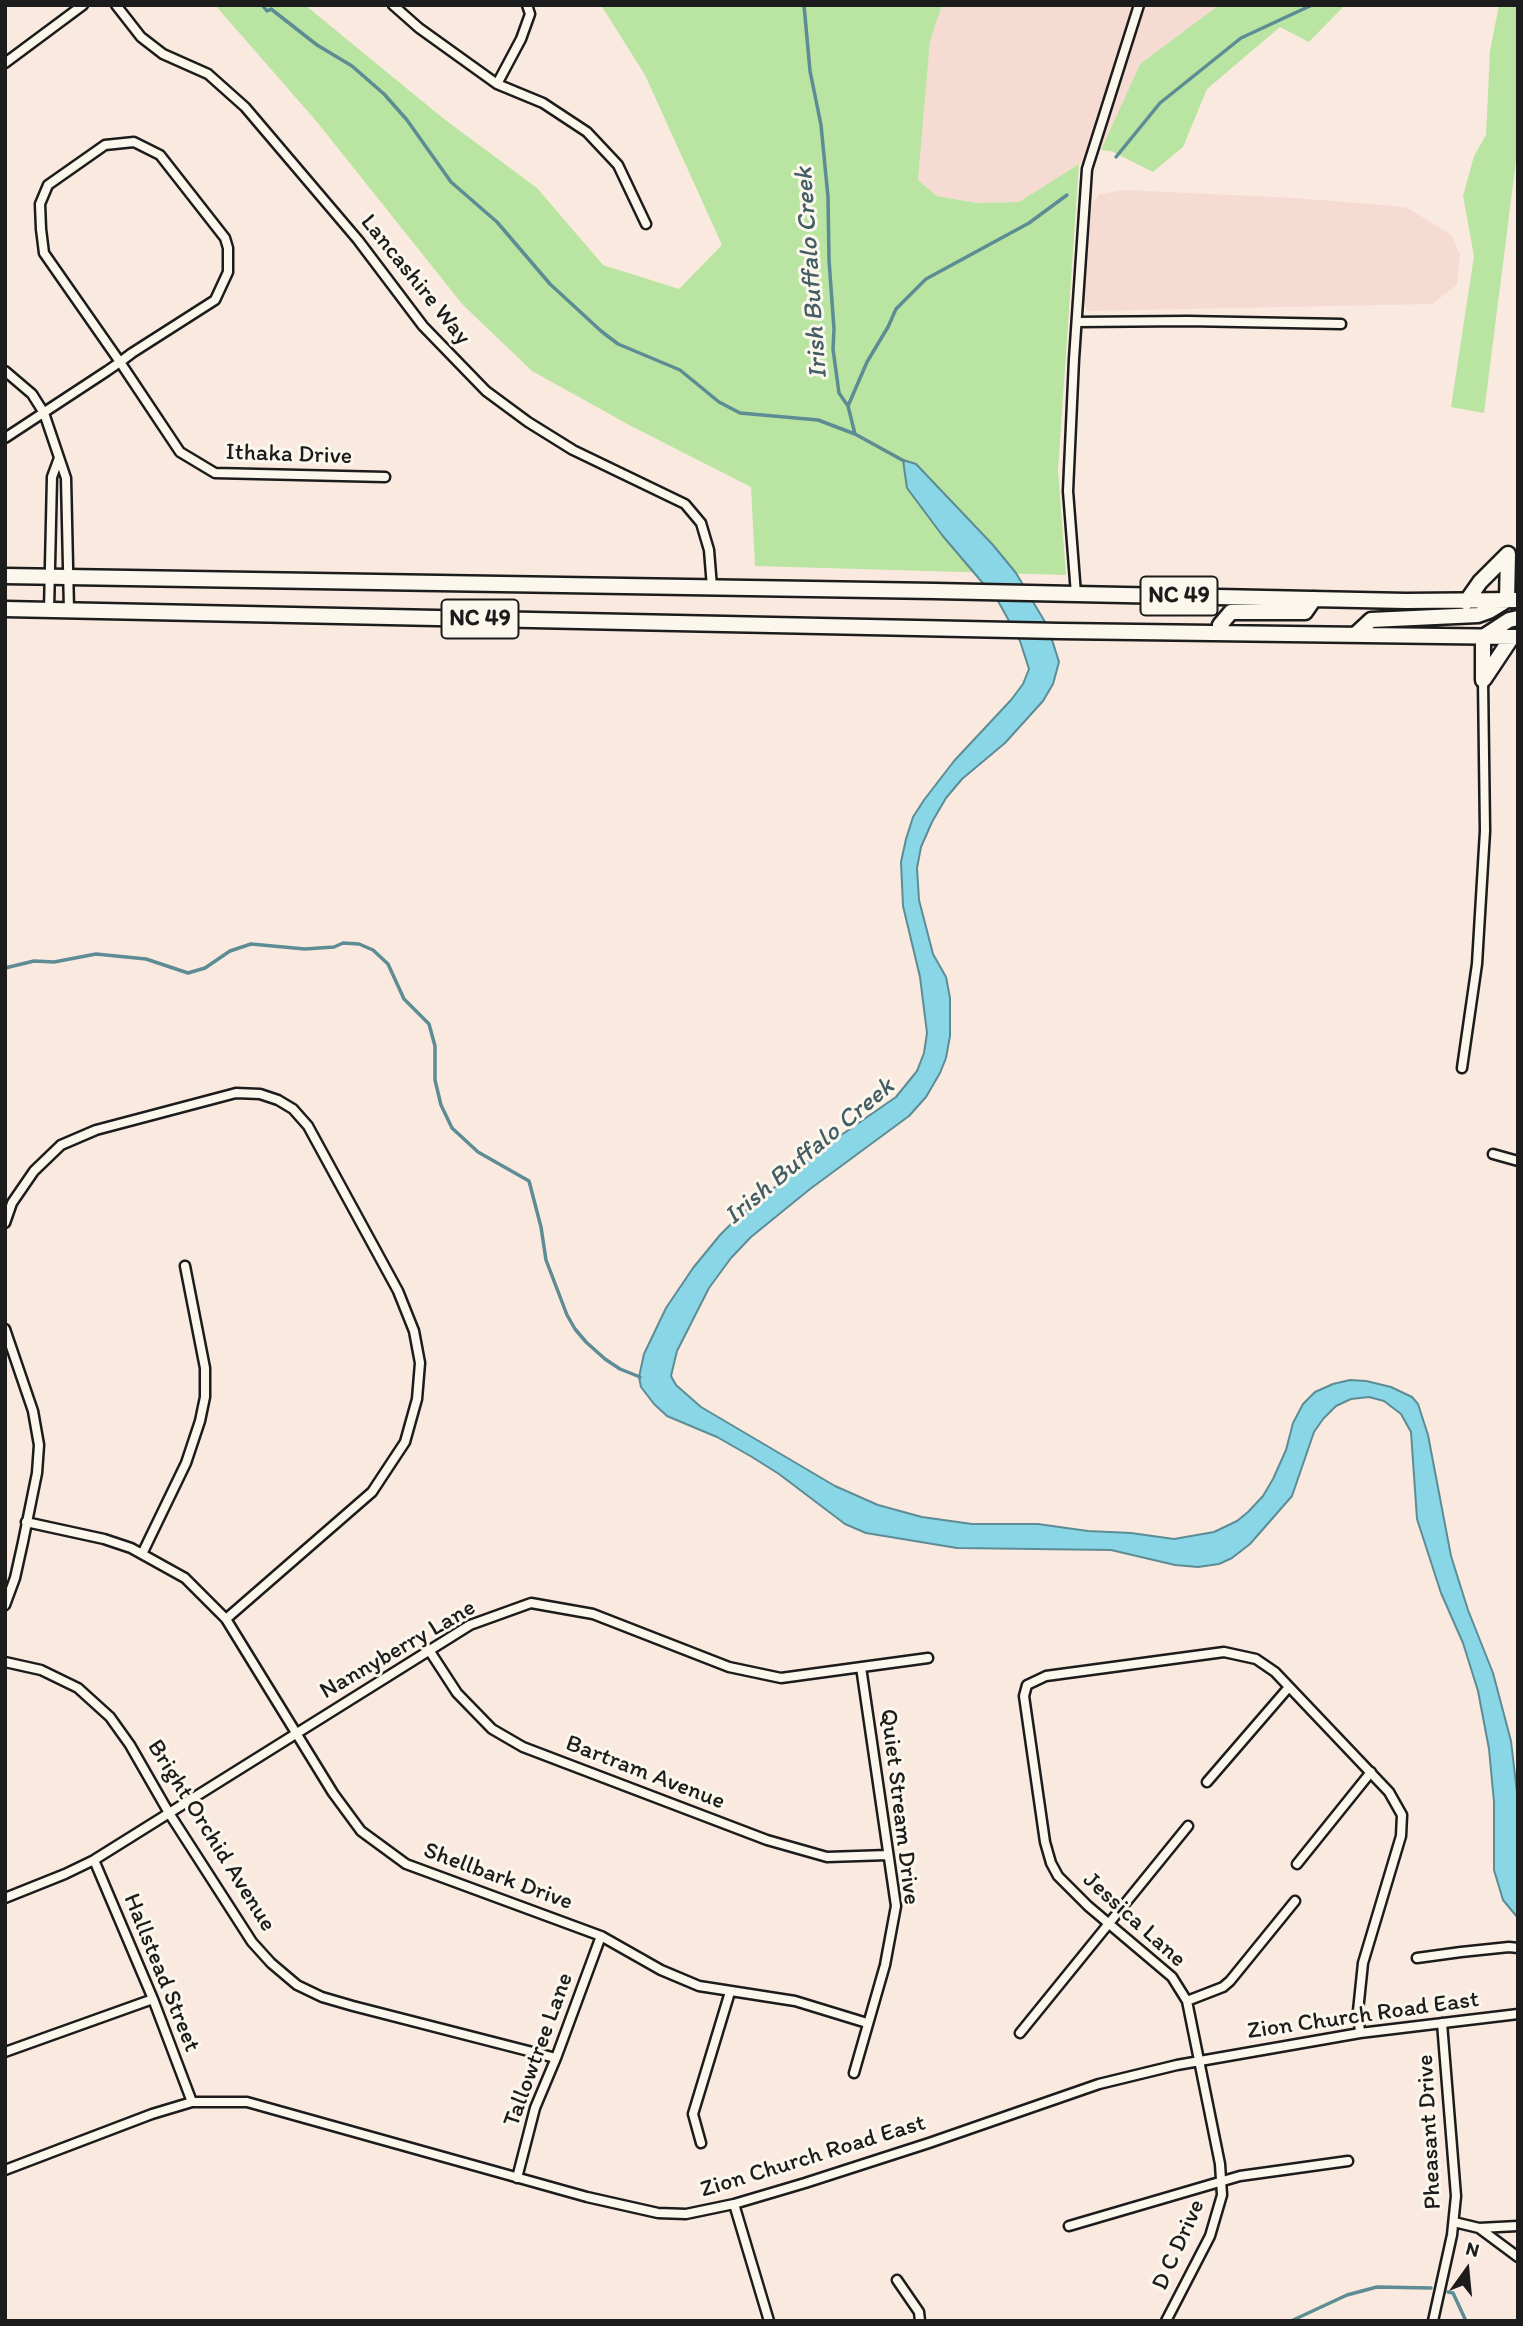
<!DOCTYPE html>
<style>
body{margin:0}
#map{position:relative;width:1523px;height:2326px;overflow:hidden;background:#fae9df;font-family:Itim,sans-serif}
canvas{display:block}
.frame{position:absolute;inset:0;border:7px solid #1c1c1c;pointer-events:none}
.north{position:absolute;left:1432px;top:2235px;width:70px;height:70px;-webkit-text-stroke:5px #fbf7ec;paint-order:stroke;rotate:15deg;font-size:19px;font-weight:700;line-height:28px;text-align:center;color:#1c1c1c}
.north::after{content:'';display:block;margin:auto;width:24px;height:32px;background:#1c1c1c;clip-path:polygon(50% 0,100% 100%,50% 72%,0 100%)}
</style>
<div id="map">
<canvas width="1523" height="2326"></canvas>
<div class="frame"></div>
<div class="north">N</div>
</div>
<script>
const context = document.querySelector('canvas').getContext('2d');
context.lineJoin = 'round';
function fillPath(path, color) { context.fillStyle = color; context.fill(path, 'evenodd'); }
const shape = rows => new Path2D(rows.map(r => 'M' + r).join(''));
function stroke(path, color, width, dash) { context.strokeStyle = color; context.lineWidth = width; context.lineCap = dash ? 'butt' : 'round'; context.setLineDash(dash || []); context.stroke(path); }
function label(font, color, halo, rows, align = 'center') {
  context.font = font + ' Itim,sans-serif'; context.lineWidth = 6; context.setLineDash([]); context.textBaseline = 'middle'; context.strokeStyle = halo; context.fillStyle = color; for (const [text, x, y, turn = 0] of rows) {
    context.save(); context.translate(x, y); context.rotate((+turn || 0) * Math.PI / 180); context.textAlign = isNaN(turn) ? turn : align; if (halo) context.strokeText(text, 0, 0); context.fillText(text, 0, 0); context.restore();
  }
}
fillPath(shape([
 [942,5,1219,5,1140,64,1101,150,1019,202,977,203,937,196,918,180,930,41],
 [1125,190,1295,198,1406,207,1451,235,1460,254,1457,285,1432,304,1088,311,1083,302,1088,208,1100,194]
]), '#f5dbd2');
fillPath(shape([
 [215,5,305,5,444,119,537,188,603,265,679,289,722,245,645,75,601,5,942,5,930,41,918,180,937,196,977,203,1019,202,1079,164,1058,470,1066,575,755,566,751,487,631,426,532,371,463,305,317,122],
 [1219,5,1345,5,1309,42,1280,27,1207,89,1183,147,1153,172,1111,151,1101,150,1140,64],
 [1499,5,1518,5,1518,145,1484,413,1451,407,1474,256,1463,196,1474,156,1486,135,1490,51]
]), '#bae4a1');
const water = shape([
 [903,460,916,464,993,545,1016,573,1048,627,1059,662,1053,684,1043,701,1005,743,962,779,946,798,932,822,921,847,917,868,919,900,933,954,946,977,950,998,950,1036,946,1058,940,1073,926,1097,909,1116,810,1189,751,1237,731,1258,709,1288,677,1351,671,1376,676,1385,701,1407,835,1486,878,1505,922,1517,972,1524,1038,1524,1088,1531,1131,1533,1174,1539,1214,1532,1237,1521,1248,1512,1263,1496,1273,1479,1286,1450,1293,1423,1303,1404,1315,1392,1333,1384,1350,1380,1366,1381,1391,1387,1412,1397,1418,1404,1428,1435,1451,1556,1468,1610,1493,1673,1511,1741,1518,1801,1518,1918,1503,1900,1494,1870,1494,1802,1489,1749,1478,1691,1463,1643,1441,1593,1417,1519,1411,1432,1401,1414,1384,1401,1369,1397,1351,1399,1336,1406,1323,1419,1314,1432,1292,1496,1250,1544,1232,1558,1219,1564,1198,1567,1175,1565,1111,1550,957,1548,866,1533,845,1524,779,1474,752,1457,717,1437,667,1416,654,1404,641,1387,639,1377,644,1354,666,1308,693,1268,720,1235,741,1214,834,1140,896,1097,917,1071,924,1053,927,1033,920,977,903,906,901,862,906,839,913,817,924,800,954,761,1011,700,1023,684,1029,669,1020,641,998,601,942,535,907,488,903,460]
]);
fillPath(water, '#88d6e6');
stroke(water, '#5d8c95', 2);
stroke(shape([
 [262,5,267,11,271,9,317,45,352,66,384,94,407,120,451,182,497,222,550,284,601,331,618,344,680,370,719,402,740,413,818,420,855,434],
 [804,5,810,71,821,125,828,197,829,260,834,329,833,349,839,393,848,406,855,434,904,461],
 [1116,157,1160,103,1241,38,1312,5],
 [848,406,867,362,888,327,896,309,926,279,1029,223,1067,195],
 [5,968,34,961,54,962,96,954,146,959,188,973,205,968,230,951,251,944,305,949,334,947,343,943,359,944,373,950,388,964,404,999,429,1024,435,1046,435,1080,441,1105,452,1128,478,1152,529,1181,541,1227,546,1260,567,1315,575,1329,586,1342,605,1359,620,1369,640,1377],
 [1448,2292,1453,2293,1466,2321],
 [1291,2321,1347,2295,1377,2287,1431,2288]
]), '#5d8c95', 3.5);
const minor = shape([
 [116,5,141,37,163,54,208,74,245,107,358,240,423,326,486,391,528,422,573,450,685,504,701,523,709,550,712,587],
 [393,5,419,28,497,84,543,103,587,132,618,165,646,224],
 [5,63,83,5],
 [497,84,521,39,530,14,527,5],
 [1077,322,1188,321,1341,324],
 [5,371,32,394,44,413,66,478,69,610],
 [5,438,107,371,120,362,132,353,215,300,228,272,228,248,225,238,160,155,134,142,105,145,48,185,40,204,41,229,44,253,120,362,180,452,215,473,385,477],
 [1076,594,1068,491,1074,359,1087,169,1139,5],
 [49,610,52,477,59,458],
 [1462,1068,1477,964,1485,831,1483,680],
 [1493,1154,1518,1161],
 [5,1223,12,1203,34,1171,61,1145,96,1130,236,1093,260,1094,278,1100,293,1109,308,1126,398,1291,414,1331,420,1363,417,1399,405,1442,372,1492,226,1619],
 [5,1329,33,1411,39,1445,37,1473,23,1542,15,1578,5,1605],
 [26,1522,104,1539,131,1548,185,1578,226,1619,333,1793,361,1831,406,1864,601,1936,661,1970,699,1986,795,2001,867,2023],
 [143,1552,186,1463,200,1421,205,1397,205,1368,185,1266],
 [429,1650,457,1693,492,1729,523,1747,767,1840,827,1857,888,1855],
 [5,1662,41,1670,78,1688,110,1717,130,1745,169,1813,252,1942,271,1963,297,1985,322,1997,353,2006,556,2058],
 [1207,1782,1289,1687],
 [94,1860,153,1999,192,2102],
 [1297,1864,1371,1772],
 [5,1898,65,1874,94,1860,470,1625,531,1603,593,1614,729,1667,781,1678,928,1658],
 [1417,1958,1461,1952,1509,1947,1518,1948],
 [1187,2001,1223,1987,1230,1981,1295,1901],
 [1020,2033,1188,1826],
 [5,2052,153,1999],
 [854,2073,885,1965,896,1906,861,1667],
 [701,2143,693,2114,730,1992],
 [5,2170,152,2114,192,2102,247,2102,587,2197,658,2213,686,2214,734,2204,805,2183,929,2143,1099,2084,1177,2065,1360,2033,1518,2014],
 [517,2178,535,2108,556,2058,601,1936],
 [734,2204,769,2321],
 [1454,2222,1479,2228,1518,2226],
 [1069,2226,1240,2176,1348,2161],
 [1479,2228,1518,2257],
 [897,2280,919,2312,920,2321],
 [1166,2321,1210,2236,1222,2195,1220,2164,1187,2001,1172,1977,1088,1906,1058,1876,1051,1863,1045,1842,1024,1696,1027,1685,1046,1676,1224,1652,1256,1659,1275,1672,1389,1792,1402,1815,1401,1836,1363,1963,1358,2011,1360,2033],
 [1433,2321,1452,2235,1456,2196,1442,2023]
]);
const trunk = shape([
 [5,576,935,591,1406,601,1518,600],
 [1466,602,1480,582,1508,554],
 [5,609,1060,631,1518,637],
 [1220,632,1220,625,1231,612,1305,612,1314,599],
 [1356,634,1371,620,1478,615,1489,611,1507,600,1508,554],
 [1484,679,1512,637],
 [1483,680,1483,637,1509,620,1518,618]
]);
stroke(minor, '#1c1c1c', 13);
stroke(trunk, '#1c1c1c', 19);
stroke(minor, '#fbf7ec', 8);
stroke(trunk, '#fbf7ec', 14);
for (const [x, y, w] of [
 [1179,596,77],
 [480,619,77]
]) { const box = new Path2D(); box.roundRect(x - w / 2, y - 19.5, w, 39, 5); context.fillStyle = '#fbf7ec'; context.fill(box); stroke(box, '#1c1c1c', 2); }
label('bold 23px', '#1c1c1c', null, [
 ["NC 49",1179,596],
 ["NC 49",480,619]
]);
label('24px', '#1c1c1c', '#fbf7ec', [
 ["Lancashire Way",415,280,51],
 ["Ithaka Drive",289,455,2],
 ["Nannyberry Lane",398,1650,-30],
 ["Bartram Avenue",645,1773,21],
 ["Quiet Stream Drive",899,1807,83],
 ["Bright Orchid Avenue",211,1836,58],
 ["Shellbark Drive",498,1877,20],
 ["Jessica Lane",1134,1920,42],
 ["Hallstead Street",161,1973,68],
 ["Zion Church Road East",1363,2016,-8],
 ["Tallowtree Lane",539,2050,-70],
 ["Pheasant Drive",1430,2132,-93],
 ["Zion Church Road East",813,2157,-17],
 ["D C Drive",1179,2245,-66]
]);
label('italic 26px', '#425d63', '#fbf7ec', [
 ["Irish Buffalo Creek",812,273,-94],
 ["Irish Buffalo Creek",810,1152,-40]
]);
</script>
